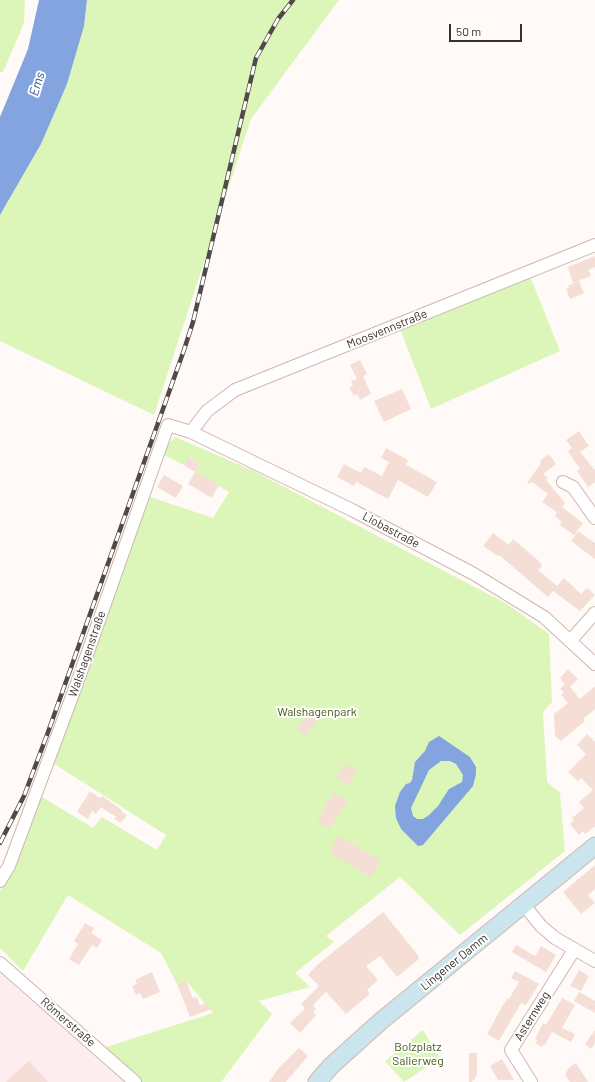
<!DOCTYPE html>
<meta charset="utf-8">
<style>
body{margin:0}
#map{position:relative;width:595px;height:1082px;overflow:hidden;background:#fffaf8;font-family:Barlow,sans-serif}
canvas{display:block}
.scale{position:absolute;left:449px;top:24px;width:73px;height:18px;box-sizing:border-box;border:2px solid #39302d;border-top:0;padding-left:5px;font-size:12px;line-height:14px;white-space:nowrap;color:#39302d;-webkit-text-stroke:3px #fff;paint-order:stroke}
</style>
<div id="map">
<canvas width="595" height="1082"></canvas>
<div class="scale">50 m</div>
</div>
<script>
const context = document.querySelector('canvas').getContext('2d');
context.lineJoin = 'round';
function fillPath(path, color) { context.fillStyle = color; context.fill(path, 'evenodd'); }
const shape = rows => new Path2D(rows.map(r => 'M' + r).join(''));
function stroke(path, color, width, dash) { context.strokeStyle = color; context.lineWidth = width; context.lineCap = dash ? 'butt' : 'round'; context.setLineDash(dash || []); context.stroke(path); }
function label(font, color, halo, rows, align = 'center') {
  context.font = font + ' Barlow,sans-serif'; context.lineWidth = 4; context.setLineDash([]); context.textBaseline = 'middle'; context.strokeStyle = halo; context.fillStyle = color; for (const [text, x, y, turn = 0] of rows) {
    context.save(); context.translate(x, y); context.rotate((+turn || 0) * Math.PI / 180); context.textAlign = isNaN(turn) ? turn : align; if (halo) context.strokeText(text, 0, 0); context.fillText(text, 0, 0); context.restore();
  }
}
fillPath(shape([
 [0,972,132,1082,0,1082]
]), '#fdedf0');
fillPath(shape([
 [0,0,25,0,24,23,3,72,0,72],
 [87,0,339,0,251,119,154,415,0,341,0,215,41,144,84,26],
 [530,276,560,351,431,409,400,329],
 [175,437,254,471,507,604,549,634,552,702,543,712,547,782,560,793,565,851,460,935,400,877,326,936,334,942,295,973,310,987,259,1001,272,1014,221,1082,140,1082,103,1048,213,1013,186,981,177,984,161,953,68,895,23,971,0,948,0,891,12,866,39,795,93,828,102,817,157,850,166,835,51,762,147,496,213,518,229,492,195,472,199,463,189,457,184,465,160,453],
 [423,1030,440,1058,404,1082,385,1061]
]), '#dcf6ba');
fillPath(shape([
 [39,0,87,0,84,26,67,84,41,144,0,215,0,117,28,49],
 [439,736,470,757,476,767,476,774,473,786,423,845,418,846,401,829,396,818,395,806,400,792,406,784,410,783,412,780,415,762,425,751,429,742],
 [441,761,450,761,456,764,463,775,462,782,449,789,438,806,429,815,423,819,417,819,413,816,411,808,429,770]
]), '#83a4de');
fillPath(shape([
 [595,256,595,267,588,270,591,276,573,283,568,267],
 [579,281,584,293,570,299,566,289,569,288,568,286],
 [360,360,367,374,363,376,371,394,360,400,357,394,354,396,349,387,353,386,351,381,357,379,350,365],
 [402,389,411,409,384,422,374,401],
 [579,431,589,446,580,452,595,470,595,482,588,487,577,471,580,469,568,451,572,448,566,440],
 [386,448,408,460,406,465,437,482,428,497,398,480,388,499,356,482,354,486,337,477,344,464,361,473,364,467,382,476,389,462,381,458],
 [549,454,556,464,543,474,548,478,546,480,565,503,562,507,583,523,574,535,560,525,562,522,555,516,557,512,542,502,548,494,532,482,528,484,527,483,541,463,540,461],
 [188,457,199,463,195,472,219,485,212,498,188,484,195,472,184,465],
 [164,475,183,486,176,498,157,487],
 [578,531,595,543,595,559,571,541],
 [493,533,509,545,513,539,540,562,542,566,538,570,557,586,564,578,581,594,587,588,595,595,580,611,553,591,548,597,499,555,498,556,483,546],
 [568,669,578,679,570,687,580,699,595,686,595,709,583,719,585,721,561,741,555,736,554,714,568,703,561,695,564,692,560,689,565,684,560,678],
 [309,713,318,719,306,736,297,729],
 [587,734,595,742,595,826,585,834,583,831,579,835,570,824,574,820,572,818,584,808,579,802,593,790,581,778,578,781,568,772,586,754,577,745],
 [345,764,357,771,348,785,336,777],
 [90,791,100,798,102,796,122,810,122,812,127,815,121,823,114,819,116,817,101,807,96,814,92,811,88,819,77,812],
 [333,792,348,801,329,829,317,821],
 [339,836,381,861,370,877,329,852],
 [595,865,595,889,588,895,595,903,581,914,563,892],
 [383,912,418,955,419,959,397,977,380,956,366,966,378,980,367,990,370,994,346,1014,326,992,313,1005,316,1009,313,1012,316,1015,300,1033,290,1023,305,1009,301,1004,319,986,308,975,317,965],
 [85,923,94,928,91,933,102,940,97,948,92,945,79,965,69,959,78,944,74,941],
 [516,945,535,956,541,946,556,955,546,972,512,952],
 [579,970,589,976,581,991,570,986],
 [515,971,539,984,526,1005,521,1003,499,1041,487,1034,503,1005,508,998,509,999,519,982,511,978],
 [152,972,160,992,143,999,140,993,136,995,132,986,137,984,135,980],
 [186,981,193,998,197,997,200,1005,208,1002,211,1009,190,1017,177,984],
 [579,992,595,1001,595,1013,574,1001],
 [562,998,575,1005,562,1028,575,1034,571,1042,552,1032,545,1045,544,1044,542,1047,535,1043,537,1040,535,1039,543,1023,546,1025],
 [595,1030,595,1043,591,1049,585,1044],
 [299,1048,308,1056,286,1082,269,1082,278,1069],
 [469,1053,477,1053,477,1075,472,1082,469,1082],
 [502,1059,508,1069,514,1080,498,1080,490,1066],
 [29,1061,48,1082,6,1082],
 [576,1063,588,1082,571,1082,568,1080,565,1074,570,1067]
]), '#f4ded5');
const street = shape([
 [191,432,207,411,235,390,595,245],
 [563,482,573,487,595,518],
 [571,640,595,613],
 [0,881,9,866,77,683,168,425,191,432,352,510,474,574,544,617,595,664],
 [524,905,541,926,555,938,595,961],
 [0,963,135,1082],
 [531,1082,511,1050,574,950]
]);
const secondary = shape([
 [317,1082,331,1066,381,1021,595,846]
]);
stroke(street, '#cdb8af', 14);
stroke(secondary, '#cdb8af', 19);
stroke(street, '#fff', 12);
stroke(secondary, '#cae5ed', 17);
const rail = shape([
 [0,843,24,796,47,735,184,350,193,322,256,58,278,19,293,0]
]);
stroke(rail, '#514946', 4.5);
stroke(rail, '#fff', 3, [9]);
label('12px', '#39302d', '#fff', [
 ["Moosvennstraße",387,329,-22],
 ["Liobastraße",391,530,28],
 ["Walshagenstraße",87,654,-71],
 ["Lingener Damm",454,962,-39],
 ["Asternweg",532,1016,-58],
 ["Römerstraße",68,1022,41]
]);
label('12px', '#415a14', '#fff', [
 ["Walshagenpark",317,712],
 ["Bolzplatz",418,1047],
 ["Salierweg",418,1061]
]);
label('italic 13px', '#2c5097', '#fff', [
 ["Ems",37,84,-73]
]);
</script>
